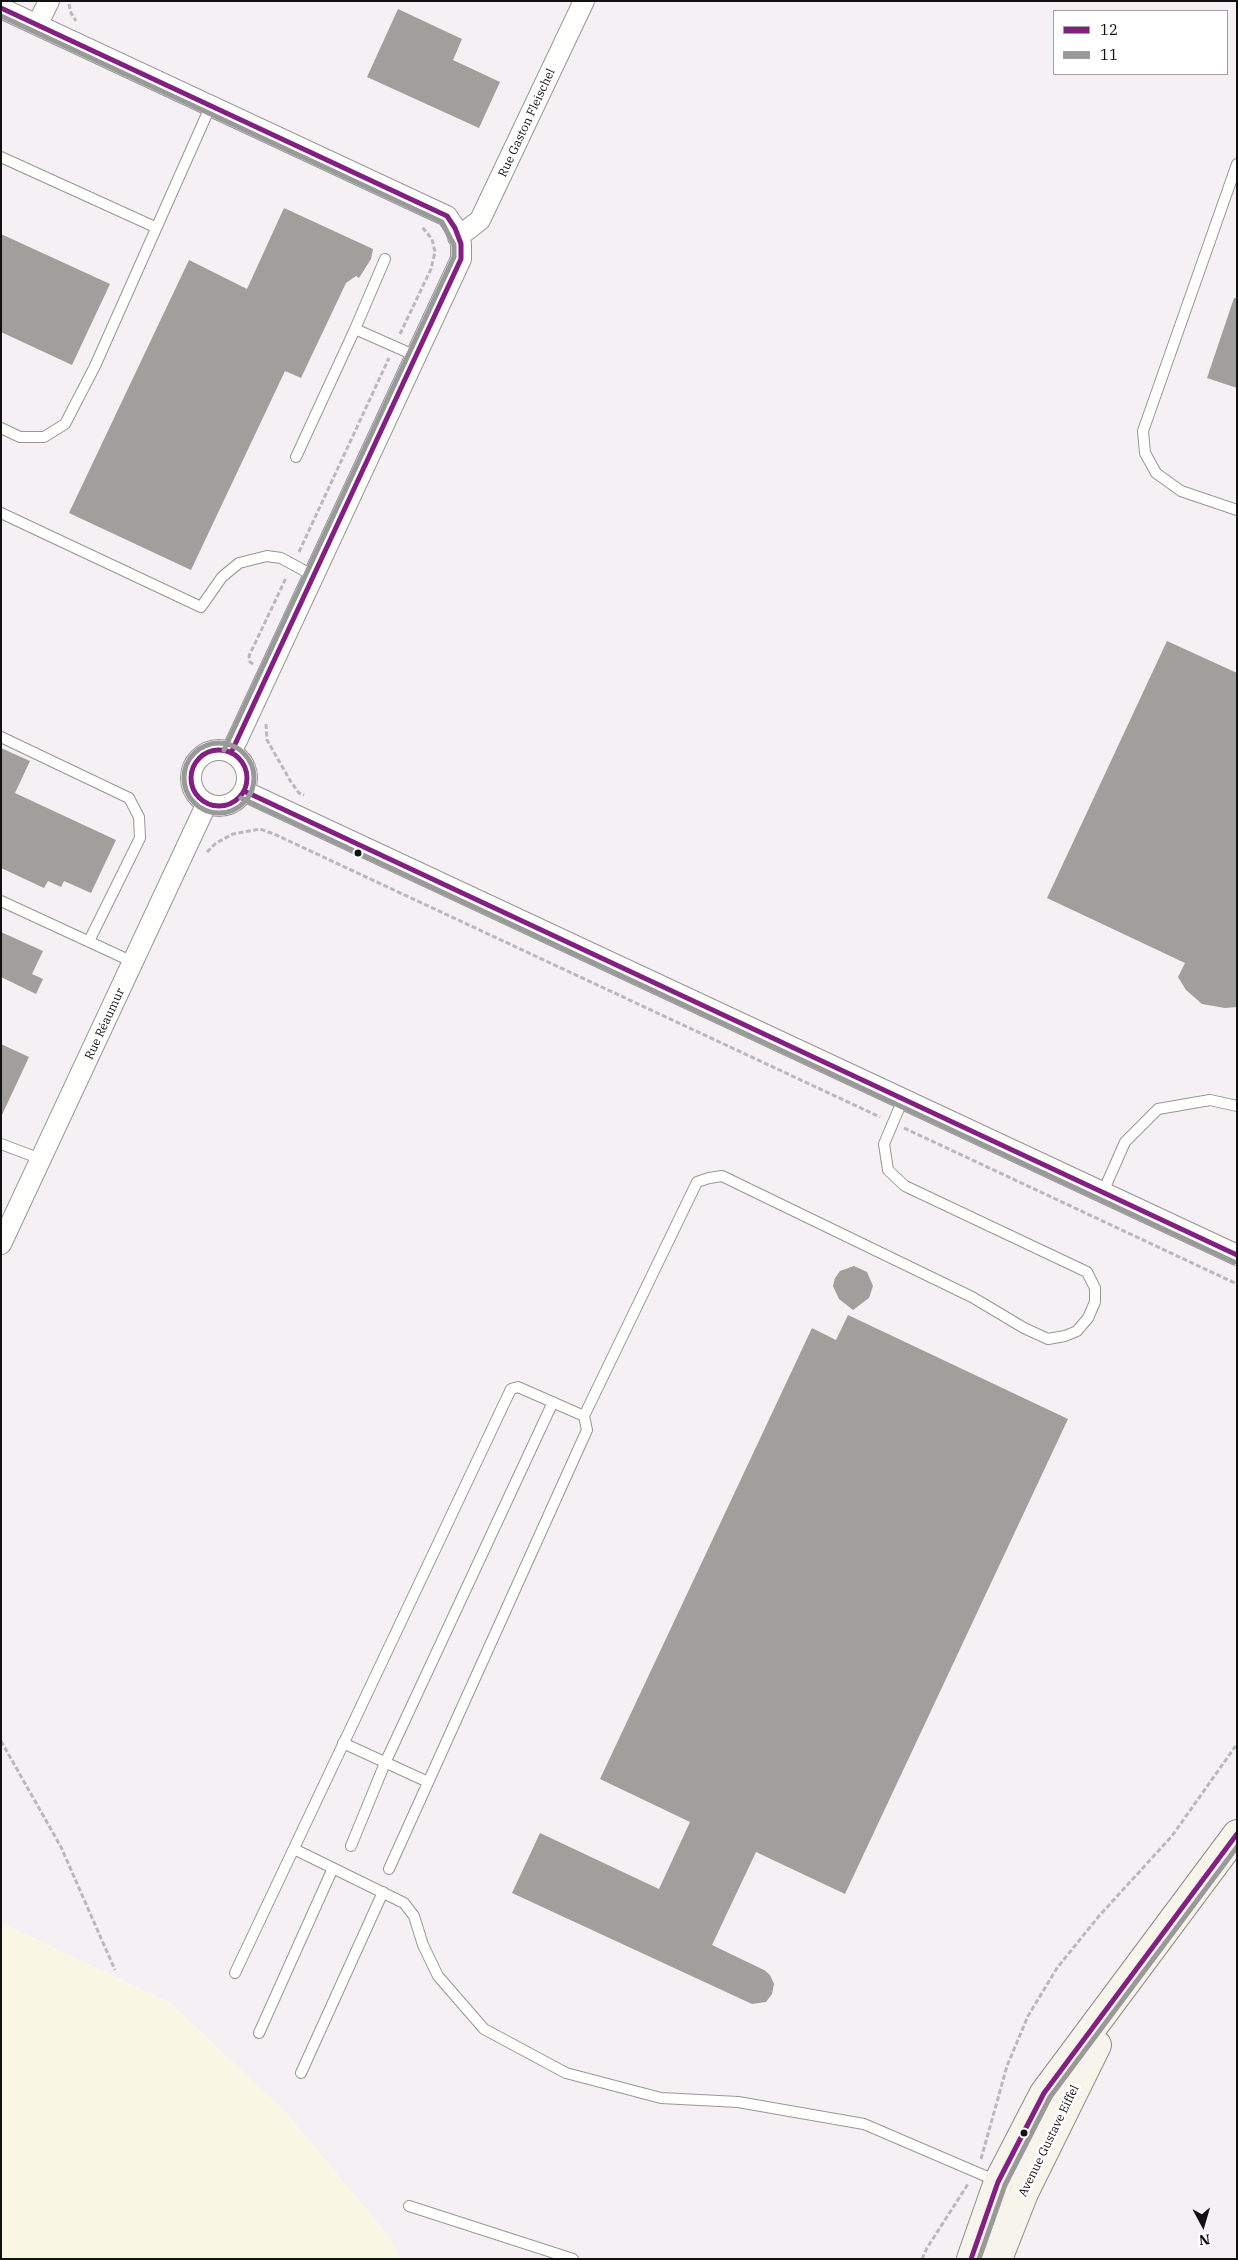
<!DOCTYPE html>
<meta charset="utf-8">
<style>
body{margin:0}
#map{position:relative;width:1238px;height:2260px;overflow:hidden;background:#fdfcf7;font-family:"IBM Plex Serif",serif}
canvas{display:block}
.frame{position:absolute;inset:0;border:2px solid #111;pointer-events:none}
.legend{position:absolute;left:1053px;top:10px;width:175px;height:65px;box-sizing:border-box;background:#fff;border:1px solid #a0a0a0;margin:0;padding:6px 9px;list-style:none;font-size:15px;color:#111}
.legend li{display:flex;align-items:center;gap:10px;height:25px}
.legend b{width:25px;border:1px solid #a0a0a0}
.north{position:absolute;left:1178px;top:2200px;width:50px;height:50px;-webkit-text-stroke:4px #fff;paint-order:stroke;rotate:174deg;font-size:14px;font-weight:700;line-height:20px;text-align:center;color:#111}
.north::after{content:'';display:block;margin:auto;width:18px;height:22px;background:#111;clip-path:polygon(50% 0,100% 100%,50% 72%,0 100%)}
</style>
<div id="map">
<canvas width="1238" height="2260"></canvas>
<div class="frame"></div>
<ul class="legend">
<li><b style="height:6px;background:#831f82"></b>12</li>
<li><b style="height:6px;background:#999"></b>11</li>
</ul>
<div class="north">N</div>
</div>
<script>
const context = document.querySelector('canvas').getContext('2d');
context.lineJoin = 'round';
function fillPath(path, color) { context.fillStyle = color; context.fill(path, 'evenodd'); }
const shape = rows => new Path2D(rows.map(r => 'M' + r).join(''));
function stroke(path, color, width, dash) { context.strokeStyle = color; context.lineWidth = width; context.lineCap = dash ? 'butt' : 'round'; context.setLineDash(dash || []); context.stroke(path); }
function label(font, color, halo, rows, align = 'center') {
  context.font = font + ' "IBM Plex Serif",serif'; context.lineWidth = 5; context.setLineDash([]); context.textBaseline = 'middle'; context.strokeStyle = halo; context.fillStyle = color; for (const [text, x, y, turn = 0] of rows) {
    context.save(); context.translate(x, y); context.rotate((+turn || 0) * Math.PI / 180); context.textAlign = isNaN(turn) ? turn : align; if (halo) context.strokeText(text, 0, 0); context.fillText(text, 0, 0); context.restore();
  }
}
fillPath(shape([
 [1,1,1237,1,1237,2259,400,2259,388,2236,285,2112,170,2003,1,1923],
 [1054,11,1227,11,1227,74,1054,74]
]), '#f5f0f3');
fillPath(shape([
 [1,1923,170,2003,285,2112,388,2236,400,2259,1,2259]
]), '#f9f7e4');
fillPath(shape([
 [398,9,462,39,453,60,500,82,479,128,367,77],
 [284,208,373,249,371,259,359,278,356,276,346,283,301,378,285,371,191,570,69,513,189,260,247,289],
 [1,234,110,284,72,365,1,332],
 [1234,298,1237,298,1237,388,1207,378],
 [1167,641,1237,673,1237,1007,1225,1008,1202,1004,1186,990,1178,977,1185,963,1047,898],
 [1,748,30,761,15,793,116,840,91,893,64,881,61,887,48,881,44,888,1,868],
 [1,932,43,951,32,974,43,979,36,994,1,977],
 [1,1044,29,1057,1,1117],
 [854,1266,867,1272,873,1286,869,1298,853,1310,839,1299,833,1286,835,1278,840,1271],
 [848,1315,1068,1419,845,1894,756,1852,712,1945,764,1970,770,1975,774,1984,772,1994,766,2002,752,2004,512,1893,540,1833,659,1889,690,1822,600,1779,812,1328,836,1340]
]), '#a19f9c');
const lane = shape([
 [1,157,155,227],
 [1237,164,1143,431,1145,453,1156,473,1181,491,1237,510],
 [385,259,355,329,416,356],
 [1,428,20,437,44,437,65,424,95,366,211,105],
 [296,457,355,329],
 [1,513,201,607,222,577,239,563,267,556,281,558,314,576],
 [1,737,129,798,139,817,140,838,89,941],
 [1,901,133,962],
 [1,1144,41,1159],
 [1103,1192,1125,1142,1158,1109,1210,1100,1237,1106],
 [343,1743,428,1782],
 [351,1846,385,1763,553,1402],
 [294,1849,404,1903,414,1916,423,1945,438,1976,484,2029,566,2073,661,2098,738,2102,864,2124,997,2181],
 [389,1869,587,1430,584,1416,697,1182,709,1178,722,1176,972,1297,1024,1328,1048,1339,1065,1336,1077,1331,1088,1318,1095,1302,1095,1288,1087,1272,905,1186,888,1170,884,1144,903,1099],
 [235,1973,511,1389,518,1387,584,1416],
 [259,2033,333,1868],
 [301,2073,383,1892],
 [409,2206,573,2259]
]);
const street = shape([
 [1,8,436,211,447,216,455,228,461,244,461,259,231,753],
 [37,25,49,1],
 [458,237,480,220,584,1],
 '191 778a28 28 0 1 1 56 0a28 28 0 1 1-56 0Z',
 [244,791,1237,1255],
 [1,1244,207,803]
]);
const secondary = shape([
 [971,2259,998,2182,1044,2093,1237,1834],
 [998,2259,1024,2193,1097,2045]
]);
stroke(lane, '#979795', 12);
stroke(street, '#979795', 22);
stroke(secondary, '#8e8d8b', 30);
stroke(shape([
 [69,4,71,13,76,21],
 [400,334,431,269,435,252,432,239,422,227],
 [299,552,389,358],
 [253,664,250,662,249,656,286,578],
 [266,724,267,740,291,782,299,793,304,795],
 [207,852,216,843,233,834,260,829,274,834,880,1117],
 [904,1128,1237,1284],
 [1,1741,61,1847,115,1970],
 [981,2159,1007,2066,1028,2016,1057,1968,1099,1916,1172,1836,1237,1744],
 [922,2259,927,2248,968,2184]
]), '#b9b9b8', 3, [5, 2.5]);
stroke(lane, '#fffffe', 10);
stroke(street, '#fffffe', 20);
stroke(secondary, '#f6f4eb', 28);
stroke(shape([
 [1,8,447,216,455,228,461,244,461,259,231,753],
 '191 778a28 28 0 1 1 56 0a28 28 0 1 1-56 0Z',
 [244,791,1237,1255],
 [971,2259,998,2182,1044,2093,1237,1834]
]), '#831f82', 5);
stroke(shape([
 [1,16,442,222,454,245,454,257,224,750],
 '184 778a35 35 0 1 1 70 0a35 35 0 1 1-70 0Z',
 [241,798,1234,1262],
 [979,2259,1005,2185,1050,2097,1237,1847]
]), '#999', 5);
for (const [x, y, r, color] of [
 [358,853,4.5,"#111"],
 [1024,2133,4.5,"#111"]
]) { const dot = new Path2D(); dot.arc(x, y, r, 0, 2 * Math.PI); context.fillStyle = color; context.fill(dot); stroke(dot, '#fff', 2); }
label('12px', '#111', '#fff', [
 ["Rue Gaston Fleischel",527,123,-65],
 ["Rue Réaumur",105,1024,-65],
 ["Avenue Gustave Eiffel",1049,2141,-64]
]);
</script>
